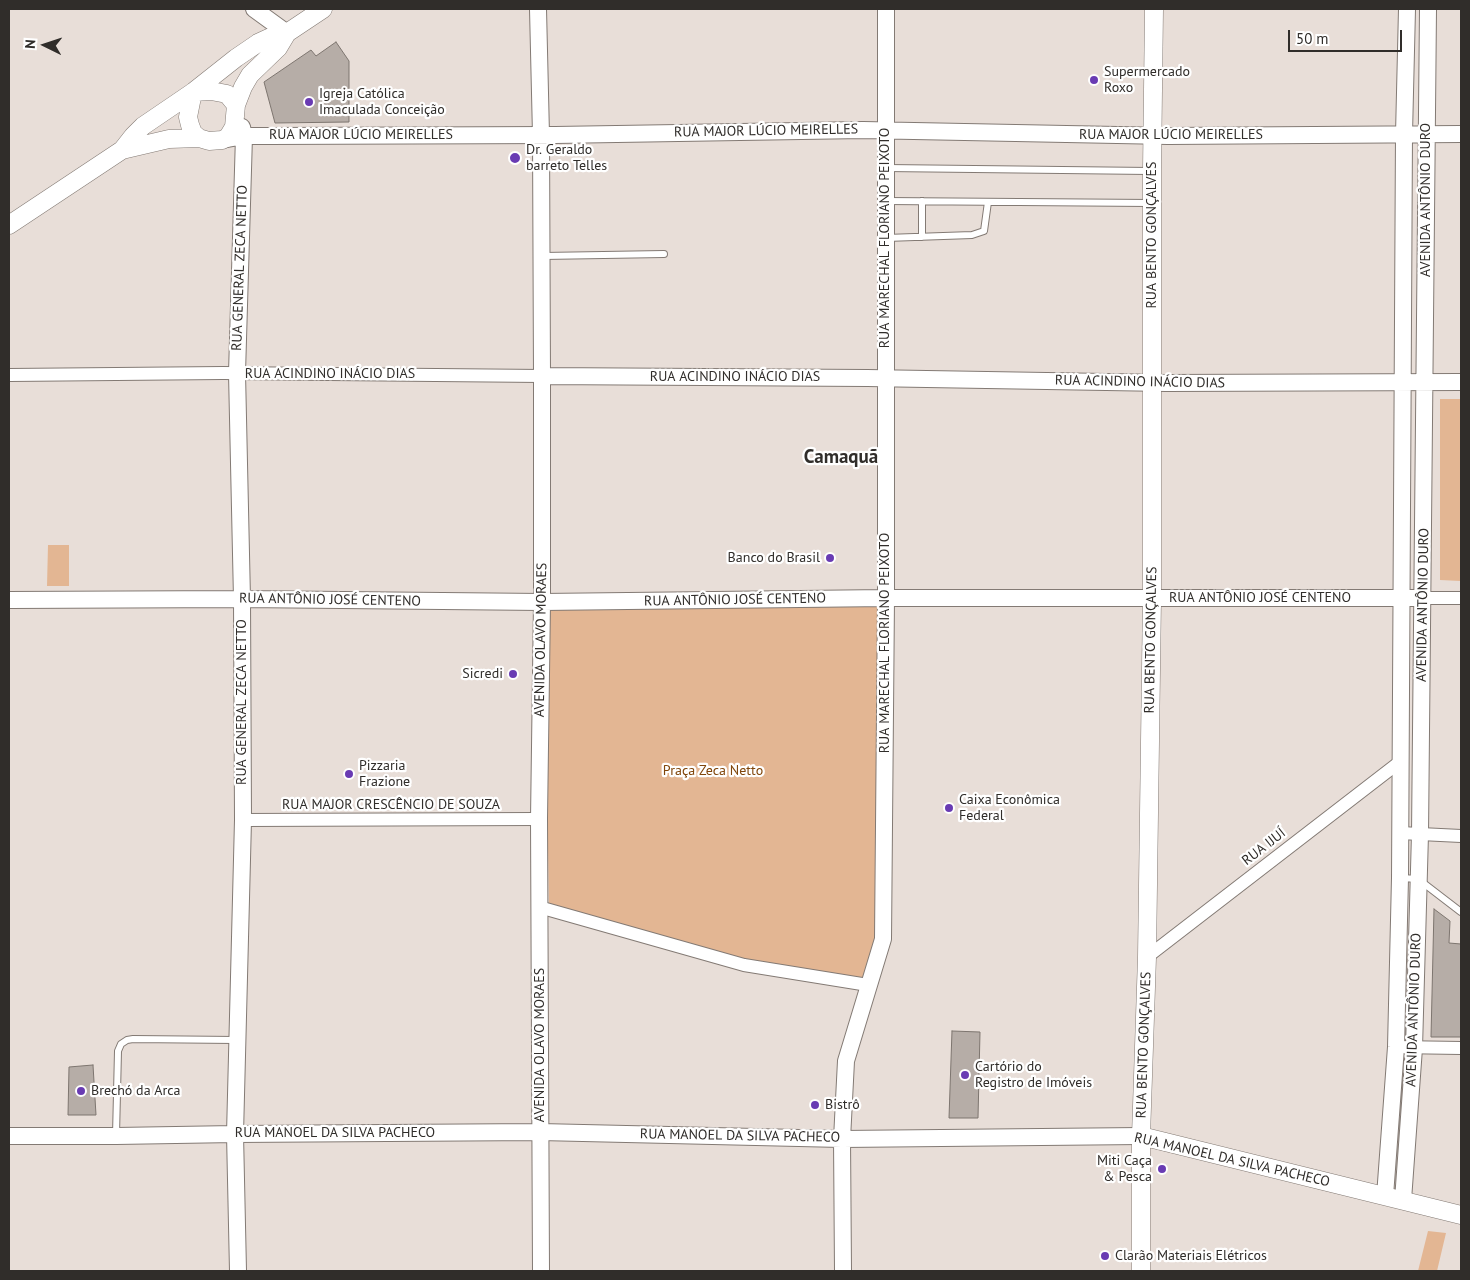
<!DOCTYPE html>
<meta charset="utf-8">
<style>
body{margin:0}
#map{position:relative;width:1470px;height:1280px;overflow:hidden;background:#e8ded8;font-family:"PT Sans",sans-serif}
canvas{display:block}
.frame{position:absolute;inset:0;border:10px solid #302d2a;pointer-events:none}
.north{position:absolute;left:20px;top:20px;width:50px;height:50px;-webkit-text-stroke:4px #fff;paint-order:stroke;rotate:274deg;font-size:14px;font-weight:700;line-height:20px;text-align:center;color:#302d2a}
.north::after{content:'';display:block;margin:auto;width:18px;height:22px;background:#302d2a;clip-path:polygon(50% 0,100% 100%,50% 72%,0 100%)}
.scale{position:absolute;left:1288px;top:30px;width:114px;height:22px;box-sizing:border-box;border:2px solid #302d2a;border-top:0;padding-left:6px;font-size:15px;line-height:18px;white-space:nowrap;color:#302d2a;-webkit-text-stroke:4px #fff;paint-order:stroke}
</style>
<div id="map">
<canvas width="1470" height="1280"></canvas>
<div class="frame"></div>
<div class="north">N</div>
<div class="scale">50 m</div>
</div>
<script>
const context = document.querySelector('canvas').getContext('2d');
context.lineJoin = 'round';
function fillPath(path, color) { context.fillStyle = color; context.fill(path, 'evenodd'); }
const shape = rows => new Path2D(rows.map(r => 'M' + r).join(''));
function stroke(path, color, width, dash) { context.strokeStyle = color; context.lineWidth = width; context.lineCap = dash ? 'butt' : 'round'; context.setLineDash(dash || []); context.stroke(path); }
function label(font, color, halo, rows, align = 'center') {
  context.font = font + ' "PT Sans",sans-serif'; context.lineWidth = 4.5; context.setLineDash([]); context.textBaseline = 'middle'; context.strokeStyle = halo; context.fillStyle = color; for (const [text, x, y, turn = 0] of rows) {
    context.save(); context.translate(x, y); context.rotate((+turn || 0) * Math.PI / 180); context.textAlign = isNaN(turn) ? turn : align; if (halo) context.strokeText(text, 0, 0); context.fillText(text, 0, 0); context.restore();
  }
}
fillPath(shape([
 [1440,399,1461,399,1461,581,1440,580],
 [48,545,69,545,69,586,47,586],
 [880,604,877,940,865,978,743,959,549,910,544,606],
 [1428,1231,1446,1233,1437,1271,1418,1271]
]), '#e3b693');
const building = shape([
 [336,42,349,61,349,122,275,123,264,82,311,50,316,56,336,42],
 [1434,909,1450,921,1449,943,1461,944,1461,1037,1431,1037,1434,909],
 [952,1031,980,1032,978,1118,949,1118,952,1031],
 [93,1065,96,1115,68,1115,69,1067,93,1065]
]);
fillPath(building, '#b6ada7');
stroke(building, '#7d756f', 1);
const service = shape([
 [886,168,1150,171],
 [886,201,1151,203],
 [922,237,922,201],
 [886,238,972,235,984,231,988,202],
 [543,256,664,254],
 [1401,878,1418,879,1461,912],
 [116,1135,118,1051,121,1044,127,1040,133,1039,236,1040]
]);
const minor = shape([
 [9,375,223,373,542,376],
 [1423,598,1461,598],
 [243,820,539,819],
 [1400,833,1461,836],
 [539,907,744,965,868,985],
 [1147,957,1401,761],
 [1396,1047,1461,1048]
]);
const tertiary = shape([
 [254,9,287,33],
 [538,9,541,135,542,376,542,602,539,819,541,1271],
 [222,140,244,136,268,136,555,135,863,130,1168,136,1461,134],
 [542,376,867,378,1166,383,1461,382],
 [9,600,242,599,542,602,886,598,1423,598],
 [9,1136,116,1136,235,1134,540,1132,842,1139,1141,1136],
 [1385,1196,1396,1047,1400,878,1404,134,1407,9],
 [1403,1200,1414,1048,1420,834,1428,9],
 [238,1271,235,1134,243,820,242,599,237,373,244,136,242,127],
 [843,1271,842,1139,846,1061,883,939,886,598,886,9]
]);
const secondary = shape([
 [211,91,227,94,236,105,234,127,228,137,222,140,209,141,199,138,193,133,190,125,188,117,193,92,211,91],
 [236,105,243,87,250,75,278,48,287,33],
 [122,150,133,136,143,126,193,92,236,58,258,43,271,37,287,33,323,9],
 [9,225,122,150,169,139,199,138],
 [1141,1136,1461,1215],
 [1141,1271,1141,1136,1147,957,1152,598,1152,171,1154,9]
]);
stroke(service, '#837a74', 8);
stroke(minor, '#837a74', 14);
stroke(tertiary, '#837a74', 18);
stroke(secondary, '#837a74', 19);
stroke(service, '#fff', 6);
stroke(minor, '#fff', 12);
stroke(tertiary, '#fff', 16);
stroke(secondary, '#fff', 18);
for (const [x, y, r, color] of [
 [1094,80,5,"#693bb3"],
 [309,102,5,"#693bb3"],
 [515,158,6,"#693bb3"],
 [830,558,5,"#693bb3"],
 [513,674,5,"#693bb3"],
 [349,774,5,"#693bb3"],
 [949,808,5,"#693bb3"],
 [965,1075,5,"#693bb3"],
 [81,1091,5,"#693bb3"],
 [815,1105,5,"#693bb3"],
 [1162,1169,5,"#693bb3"],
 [1105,1256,5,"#693bb3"]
]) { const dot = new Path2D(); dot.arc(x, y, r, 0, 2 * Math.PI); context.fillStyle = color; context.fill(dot); stroke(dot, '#fff', 2); }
label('14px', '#302d2a', '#fff', [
 ["Supermercado",1104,72],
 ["Roxo",1104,88],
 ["Igreja Católica",319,94],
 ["Imaculada Conceição",319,110],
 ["Dr. Geraldo",526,150],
 ["barreto Telles",526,166],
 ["Banco do Brasil",820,558,"right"],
 ["Sicredi",503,674,"right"],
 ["Pizzaria",359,766],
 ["Frazione",359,782],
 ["Caixa Econômica",959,800],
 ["Federal",959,816],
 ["Cartório do",975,1067],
 ["Registro de Imóveis",975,1083],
 ["Brechó da Arca",91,1091],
 ["Bistrô",825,1105],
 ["Miti Caça",1152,1161,"right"],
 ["& Pesca",1152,1177,"right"],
 ["Clarão Materiais Elétricos",1115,1256]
], 'left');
label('14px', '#302d2a', '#fff', [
 ["RUA MAJOR LÚCIO MEIRELLES",766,131,-1],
 ["RUA MAJOR LÚCIO MEIRELLES",361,135],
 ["RUA MAJOR LÚCIO MEIRELLES",1171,135],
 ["AVENIDA ANTÔNIO DURO",1426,200,-90],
 ["RUA BENTO GONÇALVES",1152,235,-90],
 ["RUA MARECHAL FLORIANO PEIXOTO",885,238,-90],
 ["RUA GENERAL ZECA NETTO",240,268,-88],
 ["RUA ACINDINO INÁCIO DIAS",330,374],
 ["RUA ACINDINO INÁCIO DIAS",735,377],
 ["RUA ACINDINO INÁCIO DIAS",1140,382,1],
 ["RUA ANTÔNIO JOSÉ CENTENO",1260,598],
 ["RUA ANTÔNIO JOSÉ CENTENO",330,600,1],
 ["RUA ANTÔNIO JOSÉ CENTENO",735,600,-1],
 ["AVENIDA ANTÔNIO DURO",1423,605,-89],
 ["AVENIDA OLAVO MORAES",541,640,-89],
 ["RUA BENTO GONÇALVES",1151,640,-89],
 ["RUA MARECHAL FLORIANO PEIXOTO",885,643,-90],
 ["RUA GENERAL ZECA NETTO",242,702,-90],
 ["RUA MAJOR CRESCÊNCIO DE SOUZA",391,805],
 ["RUA IJUÍ",1264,847,-38],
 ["AVENIDA ANTÔNIO DURO",1414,1010,-88],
 ["AVENIDA OLAVO MORAES",540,1045,-90],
 ["RUA BENTO GONÇALVES",1144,1045,-88],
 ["RUA MANOEL DA SILVA PACHECO",335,1133],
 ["RUA MANOEL DA SILVA PACHECO",740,1136,1],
 ["RUA MANOEL DA SILVA PACHECO",1232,1160,13]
]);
label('14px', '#80460b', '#fff', [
 ["Praça Zeca Netto",713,771]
]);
label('bold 19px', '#302d2a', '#fff', [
 ["Camaquã",841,458]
]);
</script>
